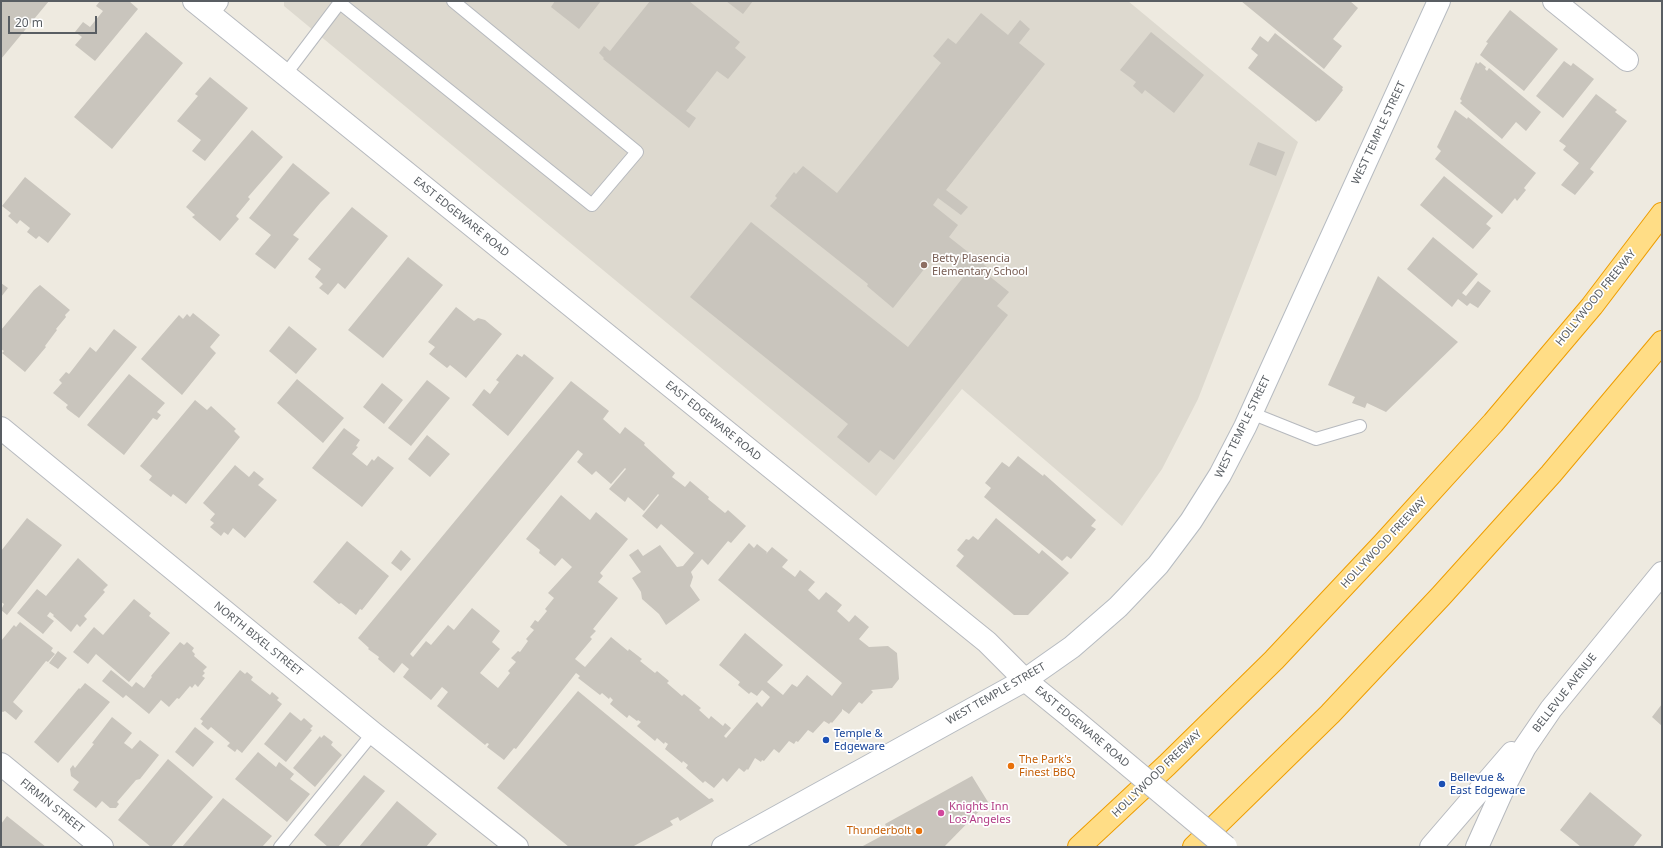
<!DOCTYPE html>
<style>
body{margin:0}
#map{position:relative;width:1663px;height:848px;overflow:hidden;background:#eeeae0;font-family:"Noto Sans",sans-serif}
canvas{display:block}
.frame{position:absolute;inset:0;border:2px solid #595e63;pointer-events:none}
.scale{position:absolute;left:8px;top:16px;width:89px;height:18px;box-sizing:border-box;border:2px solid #595e63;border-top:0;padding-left:5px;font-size:12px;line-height:14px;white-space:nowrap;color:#595e63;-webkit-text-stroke:3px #fff;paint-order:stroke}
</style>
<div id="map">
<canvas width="1663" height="848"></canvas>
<div class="frame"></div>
<div class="scale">20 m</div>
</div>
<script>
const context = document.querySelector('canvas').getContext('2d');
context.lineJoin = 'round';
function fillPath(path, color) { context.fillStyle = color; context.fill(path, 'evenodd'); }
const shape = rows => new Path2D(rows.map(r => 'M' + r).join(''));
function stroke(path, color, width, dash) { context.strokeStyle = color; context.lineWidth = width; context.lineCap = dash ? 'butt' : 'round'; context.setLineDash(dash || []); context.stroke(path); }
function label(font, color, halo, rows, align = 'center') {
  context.font = font + ' "Noto Sans",sans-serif'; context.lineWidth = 3.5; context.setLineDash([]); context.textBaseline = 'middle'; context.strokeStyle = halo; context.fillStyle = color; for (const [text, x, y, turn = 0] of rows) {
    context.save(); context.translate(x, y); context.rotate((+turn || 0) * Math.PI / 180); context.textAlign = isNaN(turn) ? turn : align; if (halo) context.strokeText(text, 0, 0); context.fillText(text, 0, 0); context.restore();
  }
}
fillPath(shape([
 [284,1,1128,1,1298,142,1198,399,1162,469,1122,526,962,389,876,496,284,6]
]), '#ddd9cf');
fillPath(shape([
 [1,1,49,1,1,59],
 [100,1,129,1,138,9,95,61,75,45,82,37,75,32,83,22,90,27,103,11,96,6],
 [555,1,601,1,579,29,551,7],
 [650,1,689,1,740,42,735,48,746,57,728,79,717,71,686,111,696,118,689,128,603,59,604,58,599,53,604,46,610,51],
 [726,1,753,1,743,14],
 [1241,1,1350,1,1358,8,1333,39,1342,46,1324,69],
 [1510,10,1558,49,1524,91,1480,55,1488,43,1486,42],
 [981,13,1008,35,1020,20,1030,29,1019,43,1045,64,946,190,968,207,961,215,938,198,933,205,958,225,949,237,992,271,988,275,1009,292,997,306,1008,315,894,460,880,450,869,463,837,437,848,424,690,297,751,222,908,347,965,275,937,253,893,308,867,286,868,284,770,206,777,198,775,196,794,172,796,174,803,166,837,193,941,63,933,56,948,38,956,44],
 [146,32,183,63,112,149,74,117],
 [1151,32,1204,75,1174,113,1145,90,1142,94,1133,86,1136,82,1120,70],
 [1275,33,1343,87,1342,89,1343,90,1319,121,1318,120,1316,122,1248,68,1258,55,1251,49,1260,36,1268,42],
 [1564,61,1571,66,1573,63,1594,79,1563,118,1536,96],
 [1476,62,1478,64,1480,62,1486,67,1485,69,1487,71,1489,68,1541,112,1526,131,1516,122,1502,139,1460,103,1462,101,1460,99],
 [210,77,248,108,205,161,192,151,201,140,177,121,198,96,195,94],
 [1596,94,1617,110,1615,112,1627,121,1590,169,1594,172,1575,195,1561,185,1579,163,1563,150,1566,146,1559,141],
 [1455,110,1467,119,1468,117,1536,173,1524,188,1526,190,1517,201,1515,198,1502,214,1435,159,1441,151,1437,147],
 [252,130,283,157,248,197,250,199,236,216,239,219,220,241,192,217,195,215,186,207],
 [1258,142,1285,152,1276,176,1249,165],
 [293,163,330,193,321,202,293,235,299,239,275,269,255,254,271,235,249,218],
 [1444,176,1493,216,1486,224,1491,228,1473,249,1420,205],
 [25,177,71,214,48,243,39,236,36,239,27,232,30,228,20,220,17,224,8,216,11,213,2,206],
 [352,207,388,236,345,289,338,283,328,295,319,288,323,284,315,277,321,269,308,259],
 [1433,237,1478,274,1462,293,1466,296,1478,281,1491,291,1478,308,1470,303,1467,306,1458,299,1452,307,1407,269],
 [408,257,443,285,383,358,348,330],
 [1378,276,1458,342,1386,412,1367,403,1365,408,1352,403,1355,397,1328,385],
 [1,283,8,288,1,297],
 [40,285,70,310,65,315,66,317,56,329,57,330,45,346,46,347,25,372,2,353,4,351,1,349,1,330,34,290],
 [456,307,474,321,478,318,485,320,502,334,466,378,450,365,447,368,429,354,435,347,428,342],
 [193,313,220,335,210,347,216,353,182,395,141,359,179,315,183,319,187,314,190,317],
 [289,326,317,349,296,374,269,351],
 [114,329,137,347,79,418,67,409,66,407,68,405,53,393,62,383,59,380,66,372,69,374,90,347,96,352],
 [517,354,522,357,524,354,554,378,508,436,472,405,484,389,490,394,499,382,496,380],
 [129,374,165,403,157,412,161,415,157,420,153,418,124,455,87,425],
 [297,379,344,418,323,443,277,403],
 [427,380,450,398,411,446,388,428],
 [571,381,609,411,603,419,620,434,625,427,645,443,644,445,675,473,672,477,685,487,690,481,709,497,708,499,725,513,728,510,746,526,731,543,728,541,708,565,702,559,691,572,693,577,690,586,700,600,666,625,659,614,642,599,641,592,632,578,641,572,629,555,638,549,643,556,660,545,677,567,683,566,694,553,661,524,657,529,642,516,659,495,658,494,644,511,628,497,625,502,609,489,626,469,625,468,611,484,596,471,592,475,577,462,583,454,578,450,410,654,413,657,426,641,431,645,448,625,454,630,472,608,500,631,492,642,500,649,480,673,498,688,510,673,508,671,516,662,511,658,518,651,520,652,528,641,526,639,534,630,530,627,535,620,538,622,547,611,545,609,554,598,548,593,572,567,562,558,555,566,539,553,540,550,526,539,561,495,590,520,596,512,628,539,600,573,603,576,598,582,618,598,593,629,596,631,590,637,592,639,575,659,585,667,611,637,628,651,629,649,642,659,640,661,655,673,657,671,669,681,667,683,682,696,684,694,701,708,699,710,709,719,711,716,723,726,725,723,731,728,724,736,726,738,757,702,762,707,770,697,762,690,757,696,751,692,749,694,738,685,740,682,719,665,745,633,783,665,767,682,783,695,792,684,797,687,807,675,832,696,842,683,718,580,749,543,754,548,757,544,767,552,766,554,772,547,788,560,782,567,795,577,800,570,815,582,808,590,819,600,826,592,842,605,837,611,849,622,855,615,869,627,859,639,869,647,888,646,897,653,899,679,892,688,871,690,873,692,862,704,859,702,849,714,842,709,842,711,832,723,831,722,829,724,824,721,813,733,808,730,798,742,796,741,794,744,789,741,779,753,774,749,764,761,762,760,761,762,755,758,748,770,747,769,744,772,739,768,727,782,723,778,714,788,705,781,703,783,686,768,688,765,683,761,682,763,665,749,668,744,665,742,664,744,657,738,655,741,637,726,641,722,638,720,637,721,629,715,627,718,610,704,613,700,610,697,609,699,602,693,600,695,578,678,580,676,576,673,516,749,514,748,504,760,487,747,489,744,487,743,485,745,437,706,448,692,442,687,431,700,403,677,409,669,402,663,394,673,378,659,379,657,368,649,369,648,358,638],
 [382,383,403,400,384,424,363,407],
 [195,400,207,410,211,406,236,429,234,431,240,437,186,504,173,494,171,497,149,480,152,476,140,466],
 [344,428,360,440,356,446,358,447,352,454,367,466,372,459,374,461,378,456,394,468,362,507,312,468],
 [427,435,450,454,430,477,408,459],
 [1018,456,1043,476,1044,474,1096,520,1091,526,1096,529,1071,559,1067,556,1062,561,984,497,991,488,985,483,1002,462,1009,467],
 [235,465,249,477,254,471,264,479,258,485,277,500,245,538,233,528,228,535,224,532,221,536,210,527,214,523,210,520,215,514,203,503],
 [27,518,62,545,7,615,1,610,4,604,1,602,1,551],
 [996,518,1039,554,1042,550,1069,573,1028,615,1014,615,956,566,964,556,957,550,966,539,969,540,973,536,978,540],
 [347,541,389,576,362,610,360,609,356,615,341,603,339,604,313,582],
 [401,550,411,559,401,571,391,563],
 [78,558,108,585,103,590,105,592,84,616,87,619,80,627,77,624,71,632,53,616,54,615,50,612,47,616,54,621,43,634,17,613,37,589,46,596],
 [134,599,151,613,149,616,170,633,129,682,96,654,88,664,73,652,94,627,103,635],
 [20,622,53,648,51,651,55,654,48,662,46,661,13,702,23,711,16,720,5,711,3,712,1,711,1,641,14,625,16,627],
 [180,642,184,645,187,642,194,648,192,651,195,654,194,656,207,667,203,671,205,673,202,676,205,678,198,687,195,684,192,688,190,686,179,699,177,698,169,707,161,700,149,714,126,695,123,698,102,681,111,670,132,687,136,682,144,688,152,677,151,676],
 [58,651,67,658,58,669,49,663],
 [240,670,245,674,247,672,253,677,251,680,270,695,272,692,279,698,277,700,282,704,242,753,237,749,235,752,227,746,230,743,211,727,208,730,201,724,203,721,200,719],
 [85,683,110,702,58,763,34,742,79,688,80,689],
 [578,691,709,799,712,798,714,801,680,821,678,817,670,821,673,825,632,847,569,847,497,788],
 [1662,704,1662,726,1652,717],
 [290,712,301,721,304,718,313,726,310,729,312,730,286,762,264,744],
 [112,717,132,733,124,743,132,749,140,740,159,755,140,779,136,780,117,802,119,804,116,808,110,808,102,801,96,808,73,790,79,782,71,776,70,769,73,765,75,768,94,744,92,743],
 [195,727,214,742,193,767,175,752],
 [324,735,333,742,331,745,342,755,315,787,293,768,320,736,321,738],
 [258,752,276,767,279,762,294,774,290,779,310,794,287,822,235,779],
 [168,759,213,797,171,847,151,847,118,820],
 [364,775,385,791,338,847,328,847,314,835],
 [972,776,988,802,944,847,861,847,889,832,885,824],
 [1590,792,1642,835,1633,847,1581,847,1560,830],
 [223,798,272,836,262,847,182,847],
 [397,801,437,834,426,847,359,847],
 [7,816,46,847,1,847,1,824]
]), '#c9c5bd');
const service = shape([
 [340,3,592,205,637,152,453,1],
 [285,75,341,1],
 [1251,413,1316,439,1360,426],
 [280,847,373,733]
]);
const minor = shape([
 [1554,1,1627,60],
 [208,12,217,1],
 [1,428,373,733,517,847],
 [1025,680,1073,719],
 [1,764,102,847]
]);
const tertiary = shape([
 [194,1,987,642,1025,680],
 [1431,847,1512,753],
 [1477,847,1503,789,1525,747,1551,709,1662,573]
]);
const secondary = shape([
 [723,847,1025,680,1072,647,1118,607,1158,565,1191,521,1220,475,1245,427,1439,1]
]);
const motorway = shape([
 [1079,847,1167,765,1274,660,1384,543,1493,423,1592,306,1662,214],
 [1194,847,1330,714,1441,596,1551,474,1662,342]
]);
stroke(service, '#b6b9be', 14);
stroke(minor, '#b6b9be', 24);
stroke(tertiary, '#b6b9be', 24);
stroke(secondary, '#b6bbc1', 24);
stroke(motorway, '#ee9d00', 24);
stroke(service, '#fff', 12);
stroke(minor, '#fff', 22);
stroke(tertiary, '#fff', 22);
stroke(secondary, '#fff', 22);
stroke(motorway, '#ffdd86', 22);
const minorBridge = shape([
 [1073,719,1226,847]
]);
stroke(minorBridge, '#b6b9be', 24, []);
stroke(minorBridge, '#fff', 22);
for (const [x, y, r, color] of [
 [924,265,4,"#8d6e63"],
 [826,740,4,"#1a4fb4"],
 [1011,766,4,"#e8710a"],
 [1442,784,4,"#1a4fb4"],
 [941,813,4,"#d1479c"],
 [919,831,4,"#e8710a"]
]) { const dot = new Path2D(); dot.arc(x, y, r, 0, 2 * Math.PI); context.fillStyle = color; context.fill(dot); stroke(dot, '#fff', 1.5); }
label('11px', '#595e63', '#fff', [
 ["WEST TEMPLE STREET",1379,133,-65],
 ["EAST EDGEWARE ROAD",461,217,39],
 ["HOLLYWOOD FREEWAY",1596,298,-51],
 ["EAST EDGEWARE ROAD",713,421,39],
 ["WEST TEMPLE STREET",1243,427,-64],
 ["HOLLYWOOD FREEWAY",1384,543,-47],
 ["NORTH BIXEL STREET",258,639,39],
 ["BELLEVUE AVENUE",1565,693,-52],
 ["WEST TEMPLE STREET",996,694,-30],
 ["EAST EDGEWARE ROAD",1082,727,40],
 ["HOLLYWOOD FREEWAY",1157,774,-44],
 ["FIRMIN STREET",52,806,39]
]);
label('11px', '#785e54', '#fff', [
 ["Betty Plasencia",932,259],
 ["Elementary School",932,272]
], 'left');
label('11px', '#164399', '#fff', [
 ["Temple &",834,734],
 ["Edgeware",834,747],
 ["Bellevue &",1450,778],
 ["East Edgeware",1450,791]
], 'left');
label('11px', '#c56008', '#fff', [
 ["The Park's",1019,760],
 ["Finest BBQ",1019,773],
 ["Thunderbolt",911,831,"right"]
], 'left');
label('11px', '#b23c85', '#fff', [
 ["Knights Inn",949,807],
 ["Los Angeles",949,820]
], 'left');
</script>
